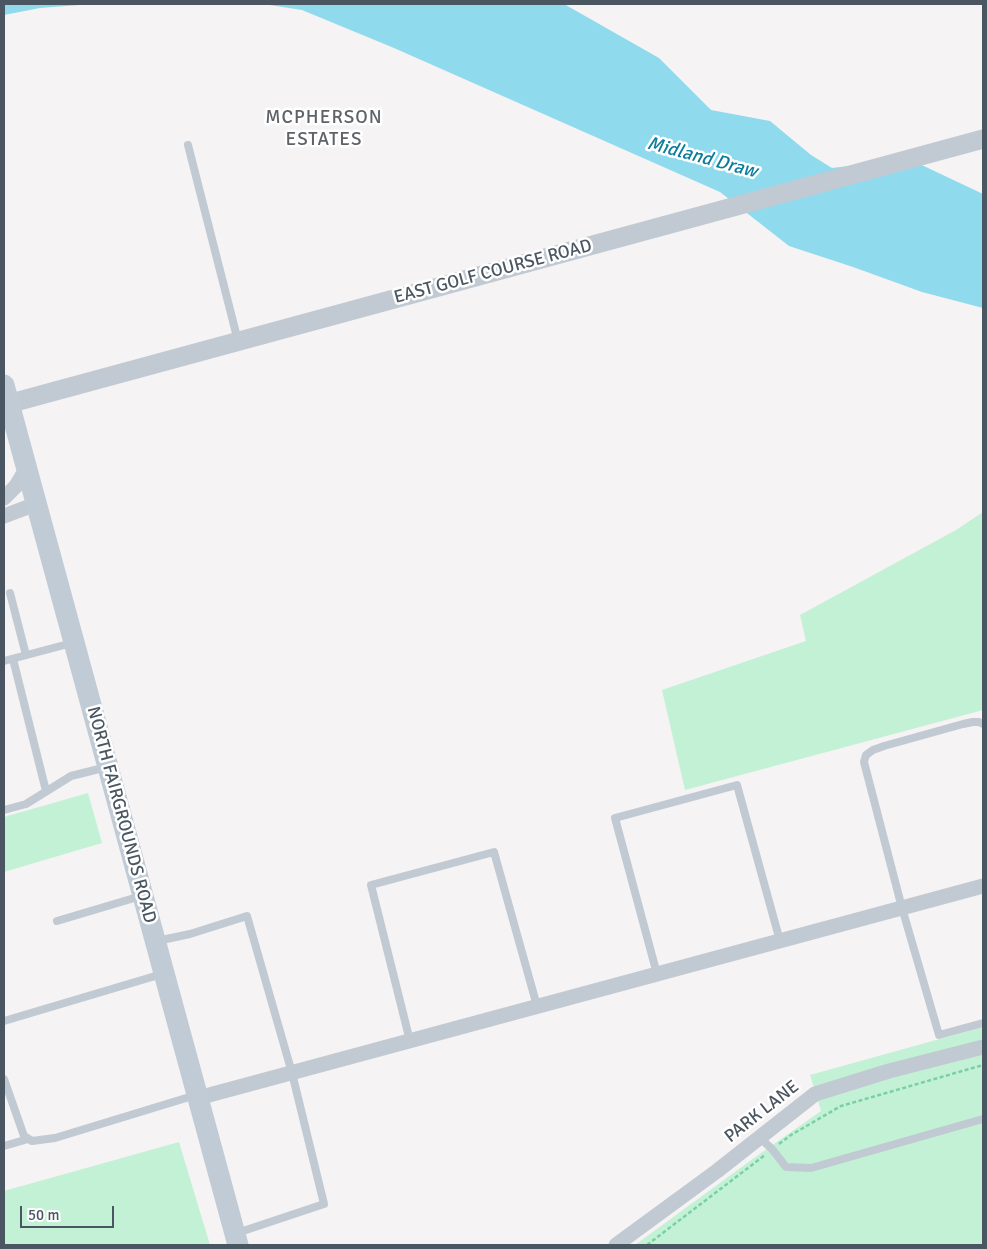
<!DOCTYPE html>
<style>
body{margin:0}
#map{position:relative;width:987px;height:1249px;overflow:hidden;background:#f5f3f3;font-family:Signika,sans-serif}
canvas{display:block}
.frame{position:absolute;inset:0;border:5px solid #4a5661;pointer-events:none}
.scale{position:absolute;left:20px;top:1206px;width:94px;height:22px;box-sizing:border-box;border:2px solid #4a5661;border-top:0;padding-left:6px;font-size:15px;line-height:18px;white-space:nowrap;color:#4a5661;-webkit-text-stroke:4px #fff;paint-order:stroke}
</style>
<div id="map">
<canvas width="987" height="1249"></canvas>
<div class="frame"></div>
<div class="scale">50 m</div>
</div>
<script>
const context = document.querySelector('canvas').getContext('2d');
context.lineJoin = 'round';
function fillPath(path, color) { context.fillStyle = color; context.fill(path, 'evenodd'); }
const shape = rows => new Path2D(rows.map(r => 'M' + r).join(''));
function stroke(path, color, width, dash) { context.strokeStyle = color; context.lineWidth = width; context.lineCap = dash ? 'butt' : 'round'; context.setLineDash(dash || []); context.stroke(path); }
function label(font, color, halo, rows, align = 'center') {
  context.font = font + ' Signika,sans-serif'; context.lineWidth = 5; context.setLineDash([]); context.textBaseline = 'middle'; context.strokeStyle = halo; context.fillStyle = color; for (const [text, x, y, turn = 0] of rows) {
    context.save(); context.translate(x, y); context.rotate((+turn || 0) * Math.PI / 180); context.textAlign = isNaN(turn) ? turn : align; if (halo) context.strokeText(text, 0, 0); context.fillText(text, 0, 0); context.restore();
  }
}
fillPath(shape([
 [983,512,983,710,685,790,662,690,806,641,800,615,956,530],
 [88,793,102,843,4,872,4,817],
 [983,1027,983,1245,635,1245,754,1158,821,1111,810,1075],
 [179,1142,210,1245,4,1245,4,1191]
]), '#c3f1d5');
fillPath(shape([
 [4,4,92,4,40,8,4,15],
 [263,4,564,4,659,58,711,110,770,121,811,155,832,168,909,159,983,194,983,308,922,292,853,267,789,246,720,192,394,48,302,10]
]), '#90daee');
stroke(shape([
 [779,1144,791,1135,841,1106,983,1065],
 [647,1245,765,1155]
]), '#7ad0a6', 2.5, [4, 2.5]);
stroke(shape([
 [188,145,238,341],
 [10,593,26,655],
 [13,659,46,791],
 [4,661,72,643],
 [983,724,979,722,973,722,963,724,884,746,873,750,866,755,864,762,902,908,939,1035,983,1023],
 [4,810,26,804,71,776,107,767],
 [57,921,141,896],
 [157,941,190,934,247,916,292,1073,324,1204,237,1233],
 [657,974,615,818,737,785,780,941],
 [4,1021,162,974],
 [410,1041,371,885,494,852,537,1006],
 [4,1079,24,1136,32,1141,55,1138,196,1095],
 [760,1138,772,1149,786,1167,811,1168,983,1119],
 [4,1146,28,1139]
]), '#c1cad2', 8);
stroke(shape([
 [4,498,16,486,27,468],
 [4,516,36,504],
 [198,1098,983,886],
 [616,1245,717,1171,815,1094,889,1071,983,1047]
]), '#c1cad2', 15);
stroke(shape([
 [4,405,983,139]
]), '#c1cad2', 19);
stroke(shape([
 [4,385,238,1245]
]), '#c1cbd6', 21);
label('18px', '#4a5661', '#fff', [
 ["EAST GOLF COURSE ROAD",493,272,-15],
 ["NORTH FAIRGROUNDS ROAD",121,815,75],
 ["PARK LANE",762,1112,-38]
]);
context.letterSpacing = '1px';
label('19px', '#5f6368', '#fff', [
 ["MCPHERSON",324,118],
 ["ESTATES",324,140]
]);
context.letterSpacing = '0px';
label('italic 19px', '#0c7c9b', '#fff', [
 ["Midland Draw",702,158,15]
]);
</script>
